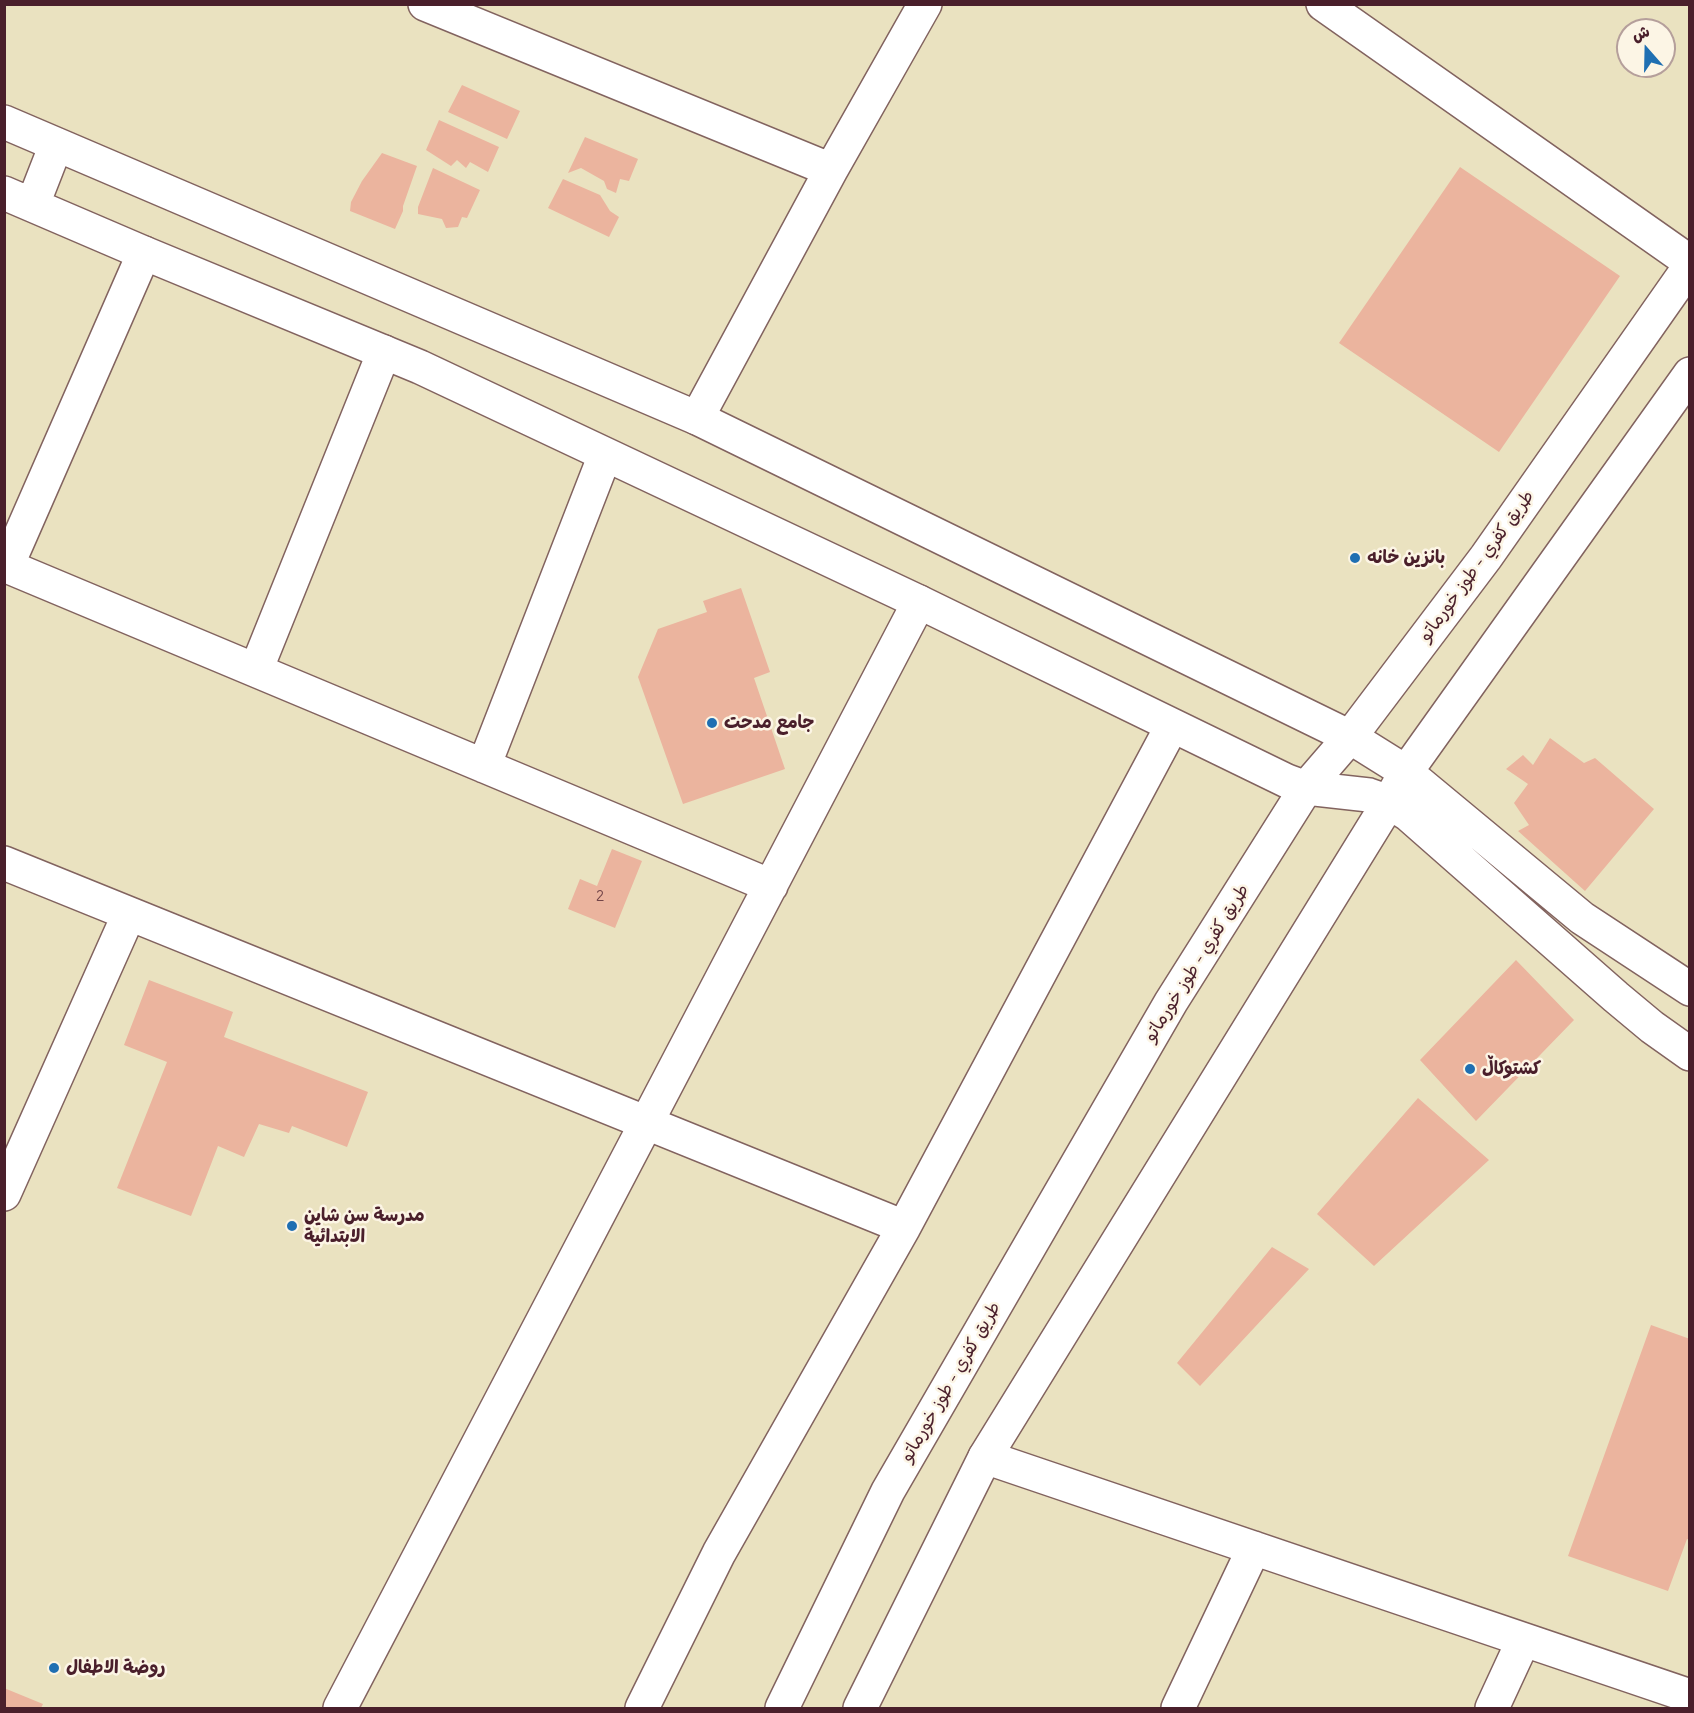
<!DOCTYPE html>
<meta charset="utf-8">
<style>
body{margin:0}
#map{position:relative;width:1694px;height:1713px;overflow:hidden;background:#eae2c0;font-family:Delius,"Playpen Sans Arabic",sans-serif}
canvas{display:block}
.frame{position:absolute;inset:0;border:6px solid #4a1f2b;pointer-events:none}
.north{position:absolute;left:1616px;top:18px;width:60px;height:60px;box-sizing:border-box;background:#fcf5e5;border:2px solid #b59f9b;border-radius:50%;rotate:340deg;font-size:16px;font-weight:700;line-height:24px;text-align:center;color:#4a1f2b}
.north::after{content:'';display:block;margin:auto;width:21px;height:27px;background:#1f6fb2;clip-path:polygon(50% 0,100% 100%,50% 72%,0 100%)}
</style>
<div id="map">
<canvas width="1694" height="1713"></canvas>
<div class="frame"></div>
<div class="north">ش</div>
</div>
<script>
const context = document.querySelector('canvas').getContext('2d');
context.lineJoin = 'round';
function fillPath(path, color) { context.fillStyle = color; context.fill(path, 'evenodd'); }
const shape = rows => new Path2D(rows.map(r => 'M' + r).join(''));
function stroke(path, color, width, dash) { context.strokeStyle = color; context.lineWidth = width; context.lineCap = dash ? 'butt' : 'round'; context.setLineDash(dash || []); context.stroke(path); }
function label(font, color, halo, rows, align = 'center') {
  context.font = font + ' Delius,"Playpen Sans Arabic",sans-serif'; context.lineWidth = 5; context.setLineDash([]); context.textBaseline = 'middle'; context.strokeStyle = halo; context.fillStyle = color; for (const [text, x, y, turn = 0] of rows) {
    context.save(); context.translate(x, y); context.rotate((+turn || 0) * Math.PI / 180); context.textAlign = isNaN(turn) ? turn : align; if (halo) context.strokeText(text, 0, 0); context.fillText(text, 0, 0); context.restore();
  }
}
fillPath(shape([
 [462,85,520,111,507,139,448,112],
 [439,120,499,147,488,172,470,162,466,168,457,160,451,166,426,150],
 [585,137,638,159,629,181,620,179,616,193,607,189,604,181,581,168,568,173],
 [382,153,417,166,403,206,403,211,395,229,350,211,351,202,362,181],
 [1460,167,1620,276,1499,452,1339,343],
 [433,168,480,190,467,218,462,217,458,227,446,228,442,219,418,214,418,207],
 [563,179,600,195,610,211,619,217,609,237,548,208],
 [741,588,770,672,754,678,785,769,683,804,638,677,658,629,707,612,703,601],
 [1550,738,1584,763,1595,758,1654,809,1585,891,1518,831,1529,825,1514,803,1528,784,1506,769,1523,755,1533,765],
 [612,849,642,861,615,928,568,909,580,879,597,886],
 [1516,960,1574,1020,1476,1121,1420,1060],
 [149,980,233,1012,224,1037,368,1092,347,1147,292,1126,289,1133,259,1124,244,1157,218,1146,191,1216,117,1188,167,1062,124,1045],
 [1418,1098,1489,1160,1374,1266,1317,1214],
 [1272,1247,1309,1269,1200,1386,1177,1363],
 [1651,1325,1690,1339,1690,1540,1687,1539,1668,1591,1568,1556],
 [4,1688,43,1704,41,1708,4,1708]
]), '#ebb49e');
const street = shape([
 [425,4,831,170],
 [1323,4,1690,262],
 [697,418,831,170,925,4],
 [4,565,771,886],
 [7,566,144,253],
 [256,670,384,352],
 [484,766,605,455],
 [4,863,904,1227],
 [4,1194,129,914],
 [985,1457,1690,1696],
 [340,1708,919,602],
 [642,1708,719,1553,904,1227,1172,726],
 [1178,1708,1254,1548],
 [1492,1708,1523,1641]
]);
const secondary = shape([
 [4,122,697,418,1350,737,1406,772,1582,918,1690,989],
 [4,193,144,253,420,367,919,602,1287,781,1306,788,1369,795,1389,802,1409,815,1616,997,1652,1027,1690,1054],
 [33,204,56,145],
 [782,1708,888,1491,1171,1002,1306,788,1350,737,1486,557,1690,266],
 [860,1708,985,1457,1389,802,1406,772,1690,374]
]);
stroke(street, '#82635f', 36);
stroke(secondary, '#82635f', 36);
stroke(street, '#fff', 33);
stroke(secondary, '#fff', 33);
for (const [x, y, r, color] of [
 [1355,558,6,"#1f6fb2"],
 [712,723,6,"#1f6fb2"],
 [1470,1069,6,"#1f6fb2"],
 [292,1226,6,"#1f6fb2"],
 [54,1668,6,"#1f6fb2"]
]) { const dot = new Path2D(); dot.arc(x, y, r, 0, 2 * Math.PI); context.fillStyle = color; context.fill(dot); stroke(dot, '#fcf5e5', 2); }
label('15px', '#724448', null, [
 ["2",600,897]
]);
label('bold 18px', '#4a1f2b', '#fcf5e5', [
 ["بانزين خانه",1367,558],
 ["جامع مدحت",724,723],
 ["کشتوکاڵ",1482,1069],
 ["مدرسة سن شاين",304,1216],
 ["الابتدائية",304,1237],
 ["روضة الاطفال",66,1668]
], 'left');
label('18px', '#4a1f2b', '#fcf5e5', [
 ["طريق كفري - طوز خورماتو",1477,566,-54],
 ["طريق كفري - طوز خورماتو",1197,963,-58],
 ["طريق كفري - طوز خورماتو",951,1382,-60]
]);
</script>
